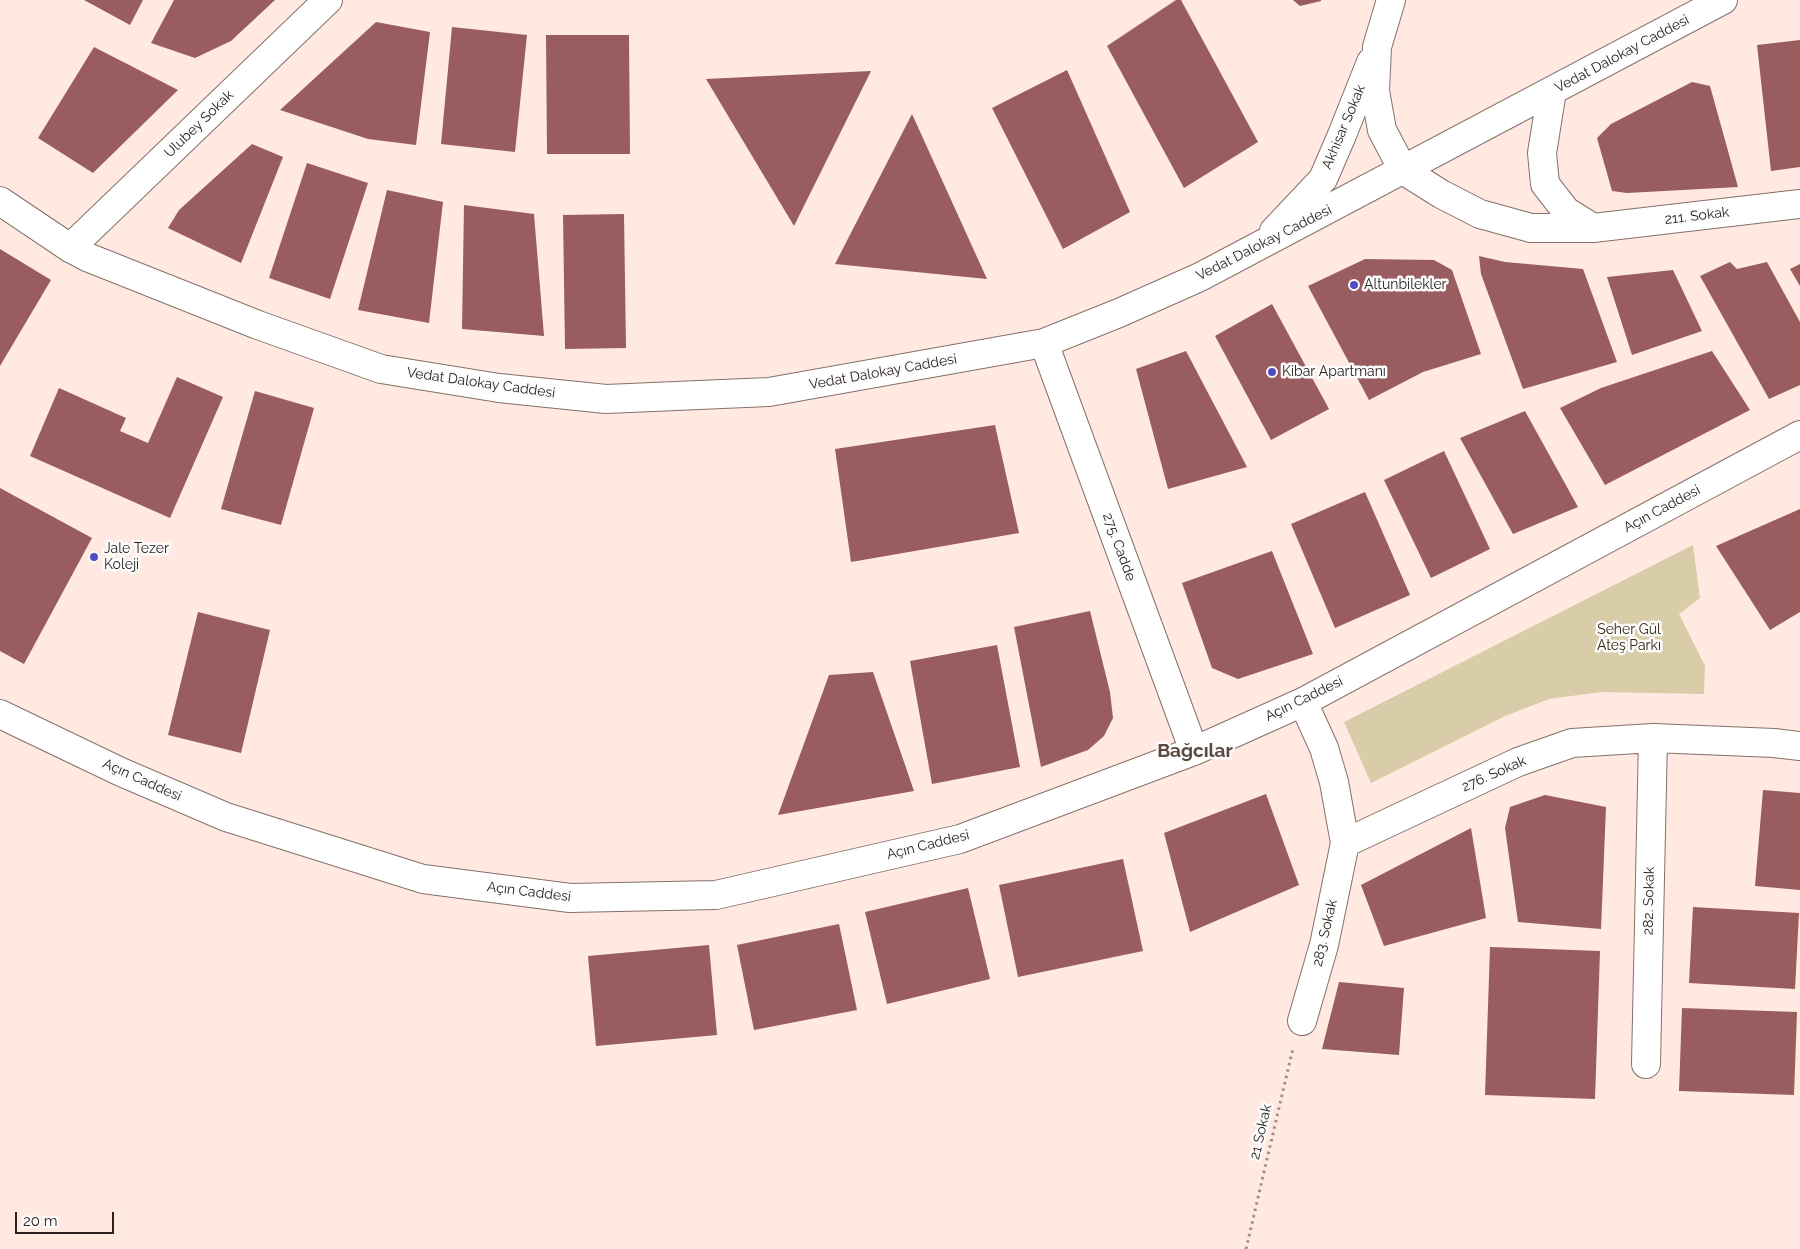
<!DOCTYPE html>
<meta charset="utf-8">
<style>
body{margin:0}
#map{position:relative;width:1800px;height:1249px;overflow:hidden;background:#ffe9e1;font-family:Raleway,sans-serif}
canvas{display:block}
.scale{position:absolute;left:15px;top:1212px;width:99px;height:22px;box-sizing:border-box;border:2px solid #2b2320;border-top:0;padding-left:6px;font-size:15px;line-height:18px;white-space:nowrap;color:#2b2320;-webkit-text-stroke:4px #fcfcfc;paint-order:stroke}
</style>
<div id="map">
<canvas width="1800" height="1249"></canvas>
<div class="scale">20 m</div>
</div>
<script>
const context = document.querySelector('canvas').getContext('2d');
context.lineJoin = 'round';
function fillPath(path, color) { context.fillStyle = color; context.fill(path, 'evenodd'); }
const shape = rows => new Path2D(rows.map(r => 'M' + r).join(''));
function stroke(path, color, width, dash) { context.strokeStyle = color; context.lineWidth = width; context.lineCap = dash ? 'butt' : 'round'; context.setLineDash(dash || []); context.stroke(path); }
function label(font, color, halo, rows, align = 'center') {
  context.font = font + ' Raleway,sans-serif'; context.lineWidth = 5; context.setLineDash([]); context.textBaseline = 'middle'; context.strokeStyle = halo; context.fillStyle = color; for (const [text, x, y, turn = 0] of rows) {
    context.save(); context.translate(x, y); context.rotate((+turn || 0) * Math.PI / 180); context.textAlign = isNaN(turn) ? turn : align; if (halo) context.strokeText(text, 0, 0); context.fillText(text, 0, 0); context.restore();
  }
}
fillPath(shape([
 [1693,545,1700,598,1679,614,1705,666,1704,694,1601,692,1549,699,1505,716,1371,783,1344,722]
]), '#d9cca9');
fillPath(shape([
 [84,0,143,0,130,25],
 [174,0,275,0,231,41,195,58,151,43],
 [1176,0,1181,0,1258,142,1184,188,1107,46],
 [1293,0,1321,0,1321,1,1300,6],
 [376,22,430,32,416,145,368,139,280,110],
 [452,27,527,35,515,152,441,144],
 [546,35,629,35,630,154,547,154],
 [1800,40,1800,167,1771,171,1757,45],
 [94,47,178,90,93,173,38,138],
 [1067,70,1130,212,1063,249,992,108],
 [871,71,794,226,706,79],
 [1692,82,1710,86,1738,187,1627,193,1612,191,1597,138,1611,124],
 [912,114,987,279,835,264],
 [252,144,283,157,241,263,168,228,179,210],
 [307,163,368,183,330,299,269,278],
 [387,190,443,202,429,323,358,310],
 [464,205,534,214,544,336,462,329],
 [624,214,626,348,565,349,563,215],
 [0,249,51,280,0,366],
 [1479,256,1505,262,1583,269,1617,362,1523,389,1481,274],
 [1365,259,1434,260,1452,270,1481,354,1423,372,1369,400,1308,286],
 [1730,262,1737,269,1767,262,1800,322,1800,385,1769,399,1700,276],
 [1800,264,1800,286,1790,269],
 [1673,270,1702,331,1632,355,1607,277],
 [1272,304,1329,409,1271,440,1215,336],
 [1186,351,1247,467,1168,489,1136,369],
 [1712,351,1750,410,1605,485,1560,408,1601,388],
 [177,377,223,397,170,518,30,456,59,388,126,418,120,431,148,443],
 [255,391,314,408,281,525,221,509],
 [1525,411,1578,507,1513,534,1460,438],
 [995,425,1019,533,851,562,835,449],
 [1444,451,1490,549,1431,578,1384,480],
 [0,488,92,538,24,664,0,651],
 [1365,492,1410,595,1335,628,1291,524],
 [1800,509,1800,612,1770,630,1716,546],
 [1272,551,1313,654,1238,679,1212,668,1182,583],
 [1090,611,1110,692,1113,718,1104,736,1088,750,1041,767,1014,627],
 [198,612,270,630,241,753,168,735],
 [997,645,1020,767,932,784,910,661],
 [873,672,914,791,778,815,829,675],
 [1763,790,1800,793,1800,890,1755,886],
 [1266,794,1299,885,1190,932,1164,833],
 [1545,795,1606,807,1601,929,1518,922,1505,828,1510,807],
 [1471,828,1486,918,1384,946,1361,885],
 [1123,859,1143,951,1018,977,999,885],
 [968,888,990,979,887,1004,865,912],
 [1693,907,1799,913,1795,989,1689,983],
 [839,924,857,1010,754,1030,737,945],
 [709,945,717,1035,596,1046,588,956],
 [1490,947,1600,951,1595,1099,1485,1095],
 [1339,982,1404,988,1399,1055,1322,1049],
 [1682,1008,1797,1012,1794,1095,1679,1091]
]), '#995c5f');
const minor = shape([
 [1391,0,1377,47,1375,91,1382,130,1403,170,1441,194,1480,214,1531,228,1593,228,1800,204],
 [1552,91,1542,153,1545,184,1566,211,1593,228],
 [0,201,70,248,87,257,258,325,381,369,499,388,606,399,769,392,1044,343,1119,313,1200,277,1723,0],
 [1274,231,1323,179,1342,135,1371,62],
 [70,248,328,0],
 [1044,343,1194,751],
 [1303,702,1324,748,1334,782,1345,843,1518,762,1572,743,1653,738,1774,743,1800,746],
 [0,714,121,772,226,817,423,879,570,898,716,895,960,839,1194,751,1303,702,1800,435],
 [1302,1021,1324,945,1345,843],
 [1646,1064,1653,738]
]);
stroke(minor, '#84716a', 30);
stroke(shape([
 [1246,1249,1293,1048]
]), '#9f8f8a', 3, [2.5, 4]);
stroke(minor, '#fff', 28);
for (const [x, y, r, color] of [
 [1354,285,5,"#524bc3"],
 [1272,372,5,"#524bc3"],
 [94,557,5,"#524bc3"]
]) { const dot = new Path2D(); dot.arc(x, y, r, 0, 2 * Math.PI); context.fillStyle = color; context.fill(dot); stroke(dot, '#fcfcfc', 2); }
label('14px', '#2b2320', '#fcfcfc', [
 ["Vedat Dalokay Caddesi",1622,54,-28],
 ["Ulubey Sokak",199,124,-44],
 ["Akhisar Sokak",1344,127,-67],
 ["211. Sokak",1697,216,-7],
 ["Vedat Dalokay Caddesi",1264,243,-27],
 ["Vedat Dalokay Caddesi",883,372,-10],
 ["Vedat Dalokay Caddesi",481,383,8],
 ["Açın Caddesi",1662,509,-28],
 ["275. Cadde",1119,547,70],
 ["Açın Caddesi",1304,699,-26],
 ["276. Sokak",1494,774,-24],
 ["Açın Caddesi",142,780,24],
 ["Açın Caddesi",928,845,-14],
 ["Açın Caddesi",529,892,7],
 ["282. Sokak",1649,901,-89],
 ["283. Sokak",1325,933,-77],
 ["21 Sokak",1261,1132,-77]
]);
label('14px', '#2b2320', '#fcfcfc', [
 ["Altunbilekler",1364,285],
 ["Kibar Apartmanı",1282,372],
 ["Jale Tezer",104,549],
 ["Koleji",104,565]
], 'left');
label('14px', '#33290e', '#fcfcfc', [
 ["Seher Gül",1629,630],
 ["Ateş Parkı",1629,646]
]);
label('bold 19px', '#5a4842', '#fcfcfc', [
 ["Bağcılar",1195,751]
]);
</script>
